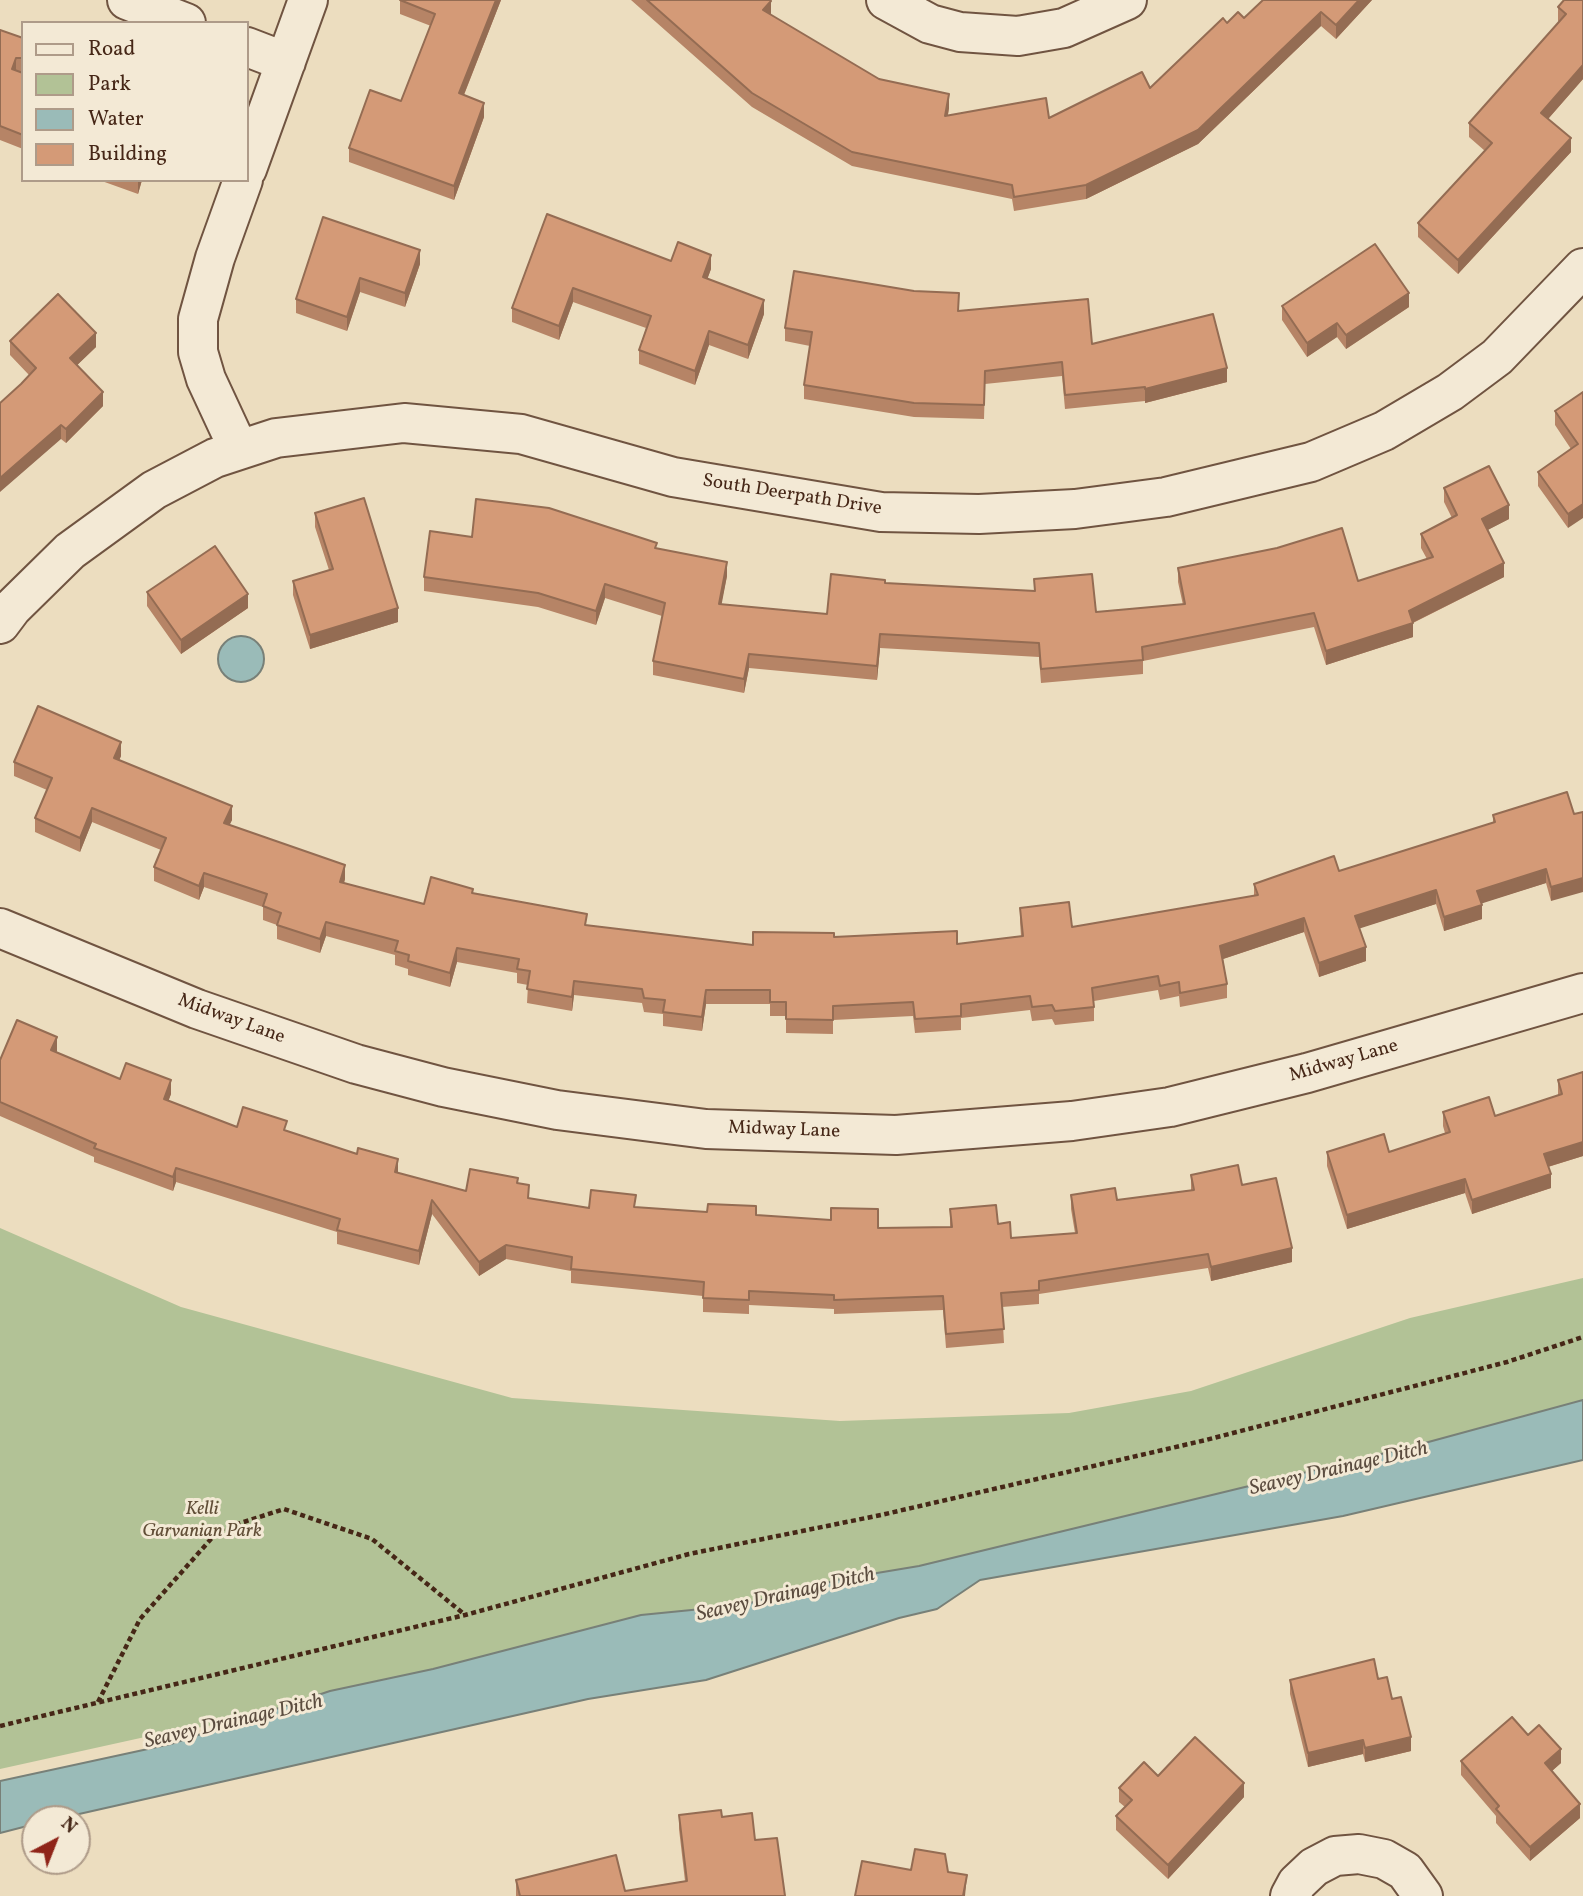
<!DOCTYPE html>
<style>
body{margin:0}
#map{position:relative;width:1583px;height:1896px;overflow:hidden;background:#ecddbf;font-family:Vollkorn,serif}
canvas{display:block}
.legend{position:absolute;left:21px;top:21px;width:228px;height:161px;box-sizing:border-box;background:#f3e9d5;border:2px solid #ae9b89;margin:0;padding:9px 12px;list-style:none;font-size:21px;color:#462717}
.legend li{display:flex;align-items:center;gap:14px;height:35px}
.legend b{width:35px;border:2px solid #ae9b89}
.north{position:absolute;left:21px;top:1805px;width:70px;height:70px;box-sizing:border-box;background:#f3e9d5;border:2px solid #ae9b89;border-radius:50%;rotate:42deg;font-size:19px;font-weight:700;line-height:28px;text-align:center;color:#462717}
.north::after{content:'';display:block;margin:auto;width:24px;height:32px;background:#8f2418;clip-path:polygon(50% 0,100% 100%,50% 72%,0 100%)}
</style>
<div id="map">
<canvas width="1583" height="1896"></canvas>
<ul class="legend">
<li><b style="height:9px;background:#f3e9d5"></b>Road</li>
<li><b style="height:19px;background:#b2c296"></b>Park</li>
<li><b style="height:19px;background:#9abbb8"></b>Water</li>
<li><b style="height:19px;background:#d49a77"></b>Building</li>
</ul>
<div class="north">N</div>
</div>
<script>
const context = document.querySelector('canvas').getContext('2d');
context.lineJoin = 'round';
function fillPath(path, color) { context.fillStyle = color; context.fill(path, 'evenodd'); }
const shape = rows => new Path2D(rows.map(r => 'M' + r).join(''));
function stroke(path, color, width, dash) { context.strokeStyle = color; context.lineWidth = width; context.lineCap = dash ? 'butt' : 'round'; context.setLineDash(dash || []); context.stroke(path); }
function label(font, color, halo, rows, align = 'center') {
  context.font = font + ' Vollkorn,serif'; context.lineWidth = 6; context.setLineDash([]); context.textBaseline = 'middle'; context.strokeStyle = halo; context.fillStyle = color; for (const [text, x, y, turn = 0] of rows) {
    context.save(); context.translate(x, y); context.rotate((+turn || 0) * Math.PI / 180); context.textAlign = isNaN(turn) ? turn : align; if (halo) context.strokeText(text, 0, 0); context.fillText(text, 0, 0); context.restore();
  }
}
fillPath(shape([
 [0,1228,181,1307,512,1398,840,1421,1069,1413,1191,1391,1410,1318,1583,1278,1583,1441,486,1677,145,1737,0,1769]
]), '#b2c296');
const water = shape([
 '218 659a23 23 0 1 1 46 0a23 23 0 1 1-46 0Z',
 [1583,1400,1583,1460,1343,1516,980,1580,937,1609,899,1618,706,1680,588,1699,57,1819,35,1819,35,1824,0,1833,0,1781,171,1744,330,1691,433,1669,641,1615,742,1605,841,1579,919,1566,1410,1447,1583,1400]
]);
fillPath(water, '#9abbb8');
stroke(water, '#788078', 2);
const minor = shape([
 [127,0,186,23],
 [886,0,930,24,960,32,1018,36,1064,28,1127,0],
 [247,47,286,62],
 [247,169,308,0],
 [239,450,206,379,198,352,198,319,215,258,243,180],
 [0,624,12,608,70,551,154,490,215,458,276,438,404,423,521,434,673,477,881,512,979,514,1075,509,1166,497,1311,462,1384,431,1450,392,1497,357,1583,268],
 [0,928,197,1009,356,1064,443,1087,557,1110,706,1129,896,1135,1072,1121,1170,1107,1307,1073,1583,993],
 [1290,1896,1297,1883,1314,1867,1335,1856,1359,1854,1384,1859,1405,1871,1423,1896]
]);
stroke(minor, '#705441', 42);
stroke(shape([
 [98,1702,140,1619,219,1530,284,1509,372,1539,464,1614],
 [0,1726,465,1615,689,1554,881,1515,1206,1440,1507,1362,1583,1337]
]), '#462717', 4.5, [5, 3.5]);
stroke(minor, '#f3e9d5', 38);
fillPath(shape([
 [400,0,501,0,464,95,484,117,454,200,349,162,349,148,401,101,431,26,400,14],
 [631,0,770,0,771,15,879,79,949,108,948,115,1049,118,1150,88,1227,23,1244,18,1263,0,1372,0,1336,39,1321,26,1198,144,1086,199,1014,211,1012,199,852,166,752,107],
 [1564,0,1583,79,1548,119,1571,152,1458,274,1418,237,1418,223,1485,151,1469,137,1469,123,1559,22,1558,21,1558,7],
 [0,30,23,38,23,72,19,72,23,73,23,149,0,140],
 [99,180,142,180,138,194],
 [547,214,671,261,711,269,707,279,764,314,748,359,709,345,695,385,639,364,639,350,646,328,573,302,559,340,512,322,512,308],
 [323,217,420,264,405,307,360,292,347,331,296,313,296,299],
 [1282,306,1409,307,1346,349,1337,337,1307,357,1282,320],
 [959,311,1092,344,1227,382,1145,403,1145,401,1065,409,1062,376,985,384,984,419,914,417,804,399,804,385,810,346,785,341,785,328],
 [10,341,96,347,77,365,103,406,66,443,61,439,21,384,29,375,10,355],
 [1583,392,1568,528,1538,486,1538,472,1571,449,1555,425,1555,411],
 [1444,488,1509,519,1487,530,1504,577,1413,623,1413,637,1326,665,1314,627,1143,661,1143,674,1041,683,1039,657,880,648,877,680,749,668,744,693,653,675,653,661,662,616,605,598,596,625,538,607,424,591,424,577,472,537,657,548,727,576,721,604,827,614,885,583,1034,591,1034,579,1096,612,1183,605,1178,582,1178,568,1358,581,1427,559,1421,548,1421,534,1452,518,1444,502],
 [315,513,398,622,310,649,293,595,293,581,329,570,315,527],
 [147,592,248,608,181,654,147,606],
 [121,756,119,760,232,820,229,825,345,879,344,883,424,904,473,893,587,925,753,945,834,937,957,944,1021,936,1020,922,1020,908,1072,927,1254,896,1254,884,1339,871,1493,823,1493,815,1567,792,1551,901,1546,883,1481,903,1482,919,1444,931,1436,904,1359,928,1366,961,1319,977,1304,932,1223,959,1227,984,1227,998,1180,1007,1179,996,1160,1000,1158,990,1094,1001,1094,1021,1055,1025,1052,1019,1032,1021,1030,1010,961,1018,961,1030,915,1033,913,1016,833,1020,833,1034,786,1033,786,1016,770,1016,770,1004,706,1004,702,1031,663,1026,663,1014,644,1012,642,1003,574,995,572,1011,527,1003,528,985,517,983,517,973,457,962,450,987,408,975,408,969,395,965,395,955,326,936,320,953,277,939,277,925,263,920,263,907,204,887,199,900,154,881,154,867,161,850,92,822,80,852,35,832,35,818,47,790,14,776,14,762],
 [57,1051,56,1052,120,1079,171,1094,168,1101,237,1127,287,1132,398,1173,466,1191,518,1183,529,1198,589,1208,636,1207,756,1215,878,1228,950,1227,950,1209,998,1224,1011,1238,1075,1233,1071,1209,1071,1195,1117,1200,1191,1190,1191,1175,1242,1185,1292,1262,1211,1281,1208,1268,1039,1294,1039,1304,1002,1307,1004,1343,946,1348,943,1310,834,1314,834,1309,749,1305,749,1314,703,1312,703,1296,571,1283,571,1271,506,1259,479,1276,432,1214,419,1265,337,1244,337,1232,176,1182,173,1191,94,1162,94,1157,0,1116,0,1060],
 [1583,1072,1583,1156,1548,1167,1551,1188,1472,1214,1465,1193,1347,1229,1327,1166,1327,1152,1389,1152,1445,1133,1443,1126,1443,1112,1495,1116,1558,1096,1558,1080],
 [1290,1680,1392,1699,1411,1751,1365,1762,1363,1754,1308,1767,1290,1694],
 [1528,1735,1561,1763,1552,1771,1580,1818,1530,1861,1496,1823,1496,1816,1461,1775,1461,1761],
 [1158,1776,1244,1797,1168,1879,1116,1830,1116,1816,1125,1807,1119,1802,1119,1788],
 [679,1815,722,1817,755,1840,785,1896,516,1896,516,1880,625,1891,685,1881,679,1829]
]), '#b68466');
fillPath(shape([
 [496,0,501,0,459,107,459,93],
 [1359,0,1372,0,1336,39,1336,25],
 [771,1,771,15,763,24,763,10],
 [1321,12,1321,26,1198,144,1086,199,1086,185],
 [16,58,16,72,12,69],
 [1583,65,1583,79,1541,127,1541,113],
 [949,94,949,108,945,130,945,116],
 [484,103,484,117,454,200,454,186],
 [1571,138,1571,152,1458,274,1458,260],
 [138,180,142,180,138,194],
 [420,250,420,264,405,307,405,293],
 [711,255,711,269,703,291,703,277],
 [360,278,360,292,347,331,347,317],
 [573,288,573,302,559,340,559,326],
 [1409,293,1409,307,1346,349,1346,335],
 [764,300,764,314,748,359,748,345],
 [1337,323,1337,337,1307,357,1307,343],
 [709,331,709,345,695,385,695,371],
 [96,333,96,347,70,372,70,358],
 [1227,368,1227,382,1145,403,1145,389],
 [103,392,103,406,66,443,66,429],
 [61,425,61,439,0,492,0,478],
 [1583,504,1583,518,1568,528,1568,514],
 [1509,505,1509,519,1482,533,1482,519],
 [727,562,727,576,719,618,719,604],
 [1504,563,1504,577,1410,624,1413,623,1413,637,1326,665,1326,651,1409,611],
 [605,584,605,598,596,625,596,611],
 [248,594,248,608,181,654,181,640],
 [398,608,398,622,310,649,310,635],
 [880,634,880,648,877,680,877,666],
 [749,654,749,668,744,693,744,679],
 [121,742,121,756,114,772,114,758],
 [232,806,232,820,224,837,224,823],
 [92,808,92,822,80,852,80,838],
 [345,865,345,879,340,896,340,882],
 [1546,869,1546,883,1477,905,1477,891],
 [204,873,204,887,199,900,199,886],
 [1583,878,1583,892,1551,901,1551,887],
 [1436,890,1436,904,1355,930,1355,916],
 [1482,905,1482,919,1444,931,1444,917],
 [1304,918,1304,932,1220,960,1220,946],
 [326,922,326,936,320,953,320,939],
 [1366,947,1366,961,1319,977,1319,963],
 [457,948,457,962,450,987,450,973],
 [574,981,574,995,572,1011,572,997],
 [706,990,706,1004,702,1031,702,1017],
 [57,1037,57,1051,51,1064,51,1050],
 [171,1080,171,1094,164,1113,164,1099],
 [1583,1142,1583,1156,1544,1168,1544,1154],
 [398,1159,398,1173,395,1172],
 [176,1168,176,1182,173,1191,173,1177],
 [1551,1174,1551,1188,1472,1214,1472,1200],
 [1465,1179,1465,1193,1347,1229,1347,1215],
 [432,1200,432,1214,419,1265,419,1251],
 [506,1245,506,1259,479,1276,479,1262],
 [1292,1248,1292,1262,1211,1281,1211,1267],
 [1411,1737,1411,1751,1365,1762,1365,1748],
 [1363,1740,1363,1754,1308,1767,1308,1753],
 [1561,1749,1561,1763,1545,1777,1545,1763],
 [1244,1783,1244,1797,1168,1879,1168,1865],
 [1580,1804,1580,1818,1530,1861,1530,1847],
 [967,1875,965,1896,963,1896]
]), '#946c53');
const building = shape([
 [400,0,496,0,459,93,484,103,454,186,349,148,370,90,401,101,435,14,400,0],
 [647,0,770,0,771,1,763,10,879,79,949,94,945,116,1046,98,1049,118,1142,72,1150,88,1223,18,1227,23,1238,12,1244,18,1263,0,1359,0,1336,25,1321,12,1198,130,1086,185,1014,197,1012,185,852,152,752,93,647,0],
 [1564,0,1583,0,1583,65,1541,113,1571,138,1458,260,1418,223,1492,143,1469,123,1566,14,1558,7,1564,0],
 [0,30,23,38,23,58,16,58,12,69,23,73,23,135,0,126,0,30],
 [547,214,671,261,678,242,711,255,703,277,764,300,748,345,709,331,695,371,639,350,651,316,573,288,559,326,512,308,547,214],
 [323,217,420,250,405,293,360,278,347,317,296,299,323,217],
 [1375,244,1409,293,1346,335,1337,323,1307,343,1282,306,1375,244],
 [794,271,914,291,959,293,958,311,1088,299,1092,344,1213,314,1227,368,1145,389,1145,387,1065,395,1062,362,985,371,984,405,914,403,804,385,812,332,785,328,794,271],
 [58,294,96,333,70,358,103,392,66,429,61,425,0,478,0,403,21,384,36,368,10,341,58,294],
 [1583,392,1583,504,1568,514,1538,472,1578,444,1555,411,1583,392],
 [1489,466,1509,505,1482,519,1504,563,1409,611,1413,623,1326,651,1314,613,1142,647,1143,660,1041,669,1039,643,880,634,877,666,749,654,744,679,653,661,665,603,605,584,596,611,538,593,424,577,430,531,472,537,476,499,549,508,657,543,655,548,727,562,719,604,827,614,831,574,885,580,885,583,1035,591,1034,579,1092,574,1096,612,1185,604,1178,568,1277,548,1342,528,1358,581,1433,557,1421,534,1457,515,1444,488,1489,466],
 [364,498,398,608,310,635,293,581,333,569,315,513,364,498],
 [215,546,248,594,181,640,147,592,215,546],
 [38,706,121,742,114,758,232,806,224,823,345,865,340,882,424,904,431,877,473,889,472,893,587,914,585,925,753,945,753,932,834,933,834,937,957,931,957,944,1023,936,1020,908,1069,902,1072,927,1258,895,1254,884,1334,856,1339,871,1495,822,1493,815,1567,792,1574,814,1583,812,1583,878,1551,887,1546,869,1477,891,1482,905,1444,917,1436,890,1355,916,1366,947,1319,963,1304,918,1220,946,1227,984,1180,993,1179,982,1160,986,1158,976,1092,988,1094,1007,1055,1011,1052,1005,1032,1007,1030,996,961,1004,961,1016,915,1019,913,1002,833,1006,833,1020,786,1019,786,1002,770,1002,770,990,706,990,702,1017,663,1012,665,1000,644,998,642,989,574,981,572,997,527,989,530,971,517,969,519,959,457,948,450,973,408,961,409,955,395,951,398,941,326,922,320,939,277,925,281,913,263,906,267,894,204,873,199,886,154,867,166,838,92,808,80,838,35,818,52,778,14,762,38,706],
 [17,1020,57,1037,51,1050,120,1079,126,1063,171,1080,164,1099,237,1127,243,1107,287,1121,284,1130,357,1154,358,1148,398,1159,395,1172,466,1191,470,1169,518,1178,517,1183,529,1185,528,1198,589,1208,591,1190,636,1195,634,1207,707,1212,708,1204,756,1206,756,1215,831,1220,831,1208,878,1209,878,1228,952,1227,950,1209,996,1205,998,1224,1010,1222,1011,1238,1077,1233,1071,1195,1115,1188,1117,1200,1194,1190,1191,1175,1238,1165,1242,1185,1276,1178,1292,1248,1211,1267,1208,1254,1039,1281,1039,1290,1001,1293,1004,1329,946,1334,943,1296,834,1300,834,1295,749,1291,749,1300,703,1298,704,1282,571,1269,572,1257,506,1245,479,1262,432,1200,419,1251,337,1230,340,1219,176,1168,173,1177,94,1148,96,1144,0,1102,0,1060,17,1020],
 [1583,1072,1583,1142,1544,1154,1551,1174,1472,1200,1465,1179,1347,1215,1327,1152,1384,1134,1389,1152,1450,1132,1443,1112,1489,1097,1495,1116,1562,1094,1558,1080,1583,1072],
 [1374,1659,1378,1679,1387,1677,1392,1699,1401,1697,1411,1737,1365,1748,1363,1740,1308,1753,1290,1680,1374,1659],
 [1512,1717,1528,1735,1539,1725,1561,1749,1545,1763,1580,1804,1530,1847,1496,1809,1499,1806,1461,1761,1512,1717],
 [1195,1737,1244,1783,1168,1865,1116,1816,1132,1800,1119,1788,1144,1762,1158,1776,1195,1737],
 [721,1810,722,1817,752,1813,755,1840,777,1838,785,1896,520,1896,516,1880,616,1855,625,1891,687,1881,679,1815,721,1810],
 [915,1849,945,1854,948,1872,967,1875,963,1896,855,1896,862,1861,911,1870,915,1849]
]);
fillPath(building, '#d49a77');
stroke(building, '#946c53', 2);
label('19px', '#462717', '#f3e9d5', [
 ["South Deerpath Drive",792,496,9],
 ["Midway Lane",231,1020,20],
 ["Midway Lane",1344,1062,-16],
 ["Midway Lane",784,1131,2]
]);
label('italic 19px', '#614e37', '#f3e9d5', [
 ["Kelli",202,1511],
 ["Garvanian Park",202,1533]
]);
label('italic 21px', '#5b4c3f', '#f3e9d5', [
 ["Seavey Drainage Ditch",1339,1470,-13],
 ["Seavey Drainage Ditch",786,1596,-13],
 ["Seavey Drainage Ditch",234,1723,-13]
]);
</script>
